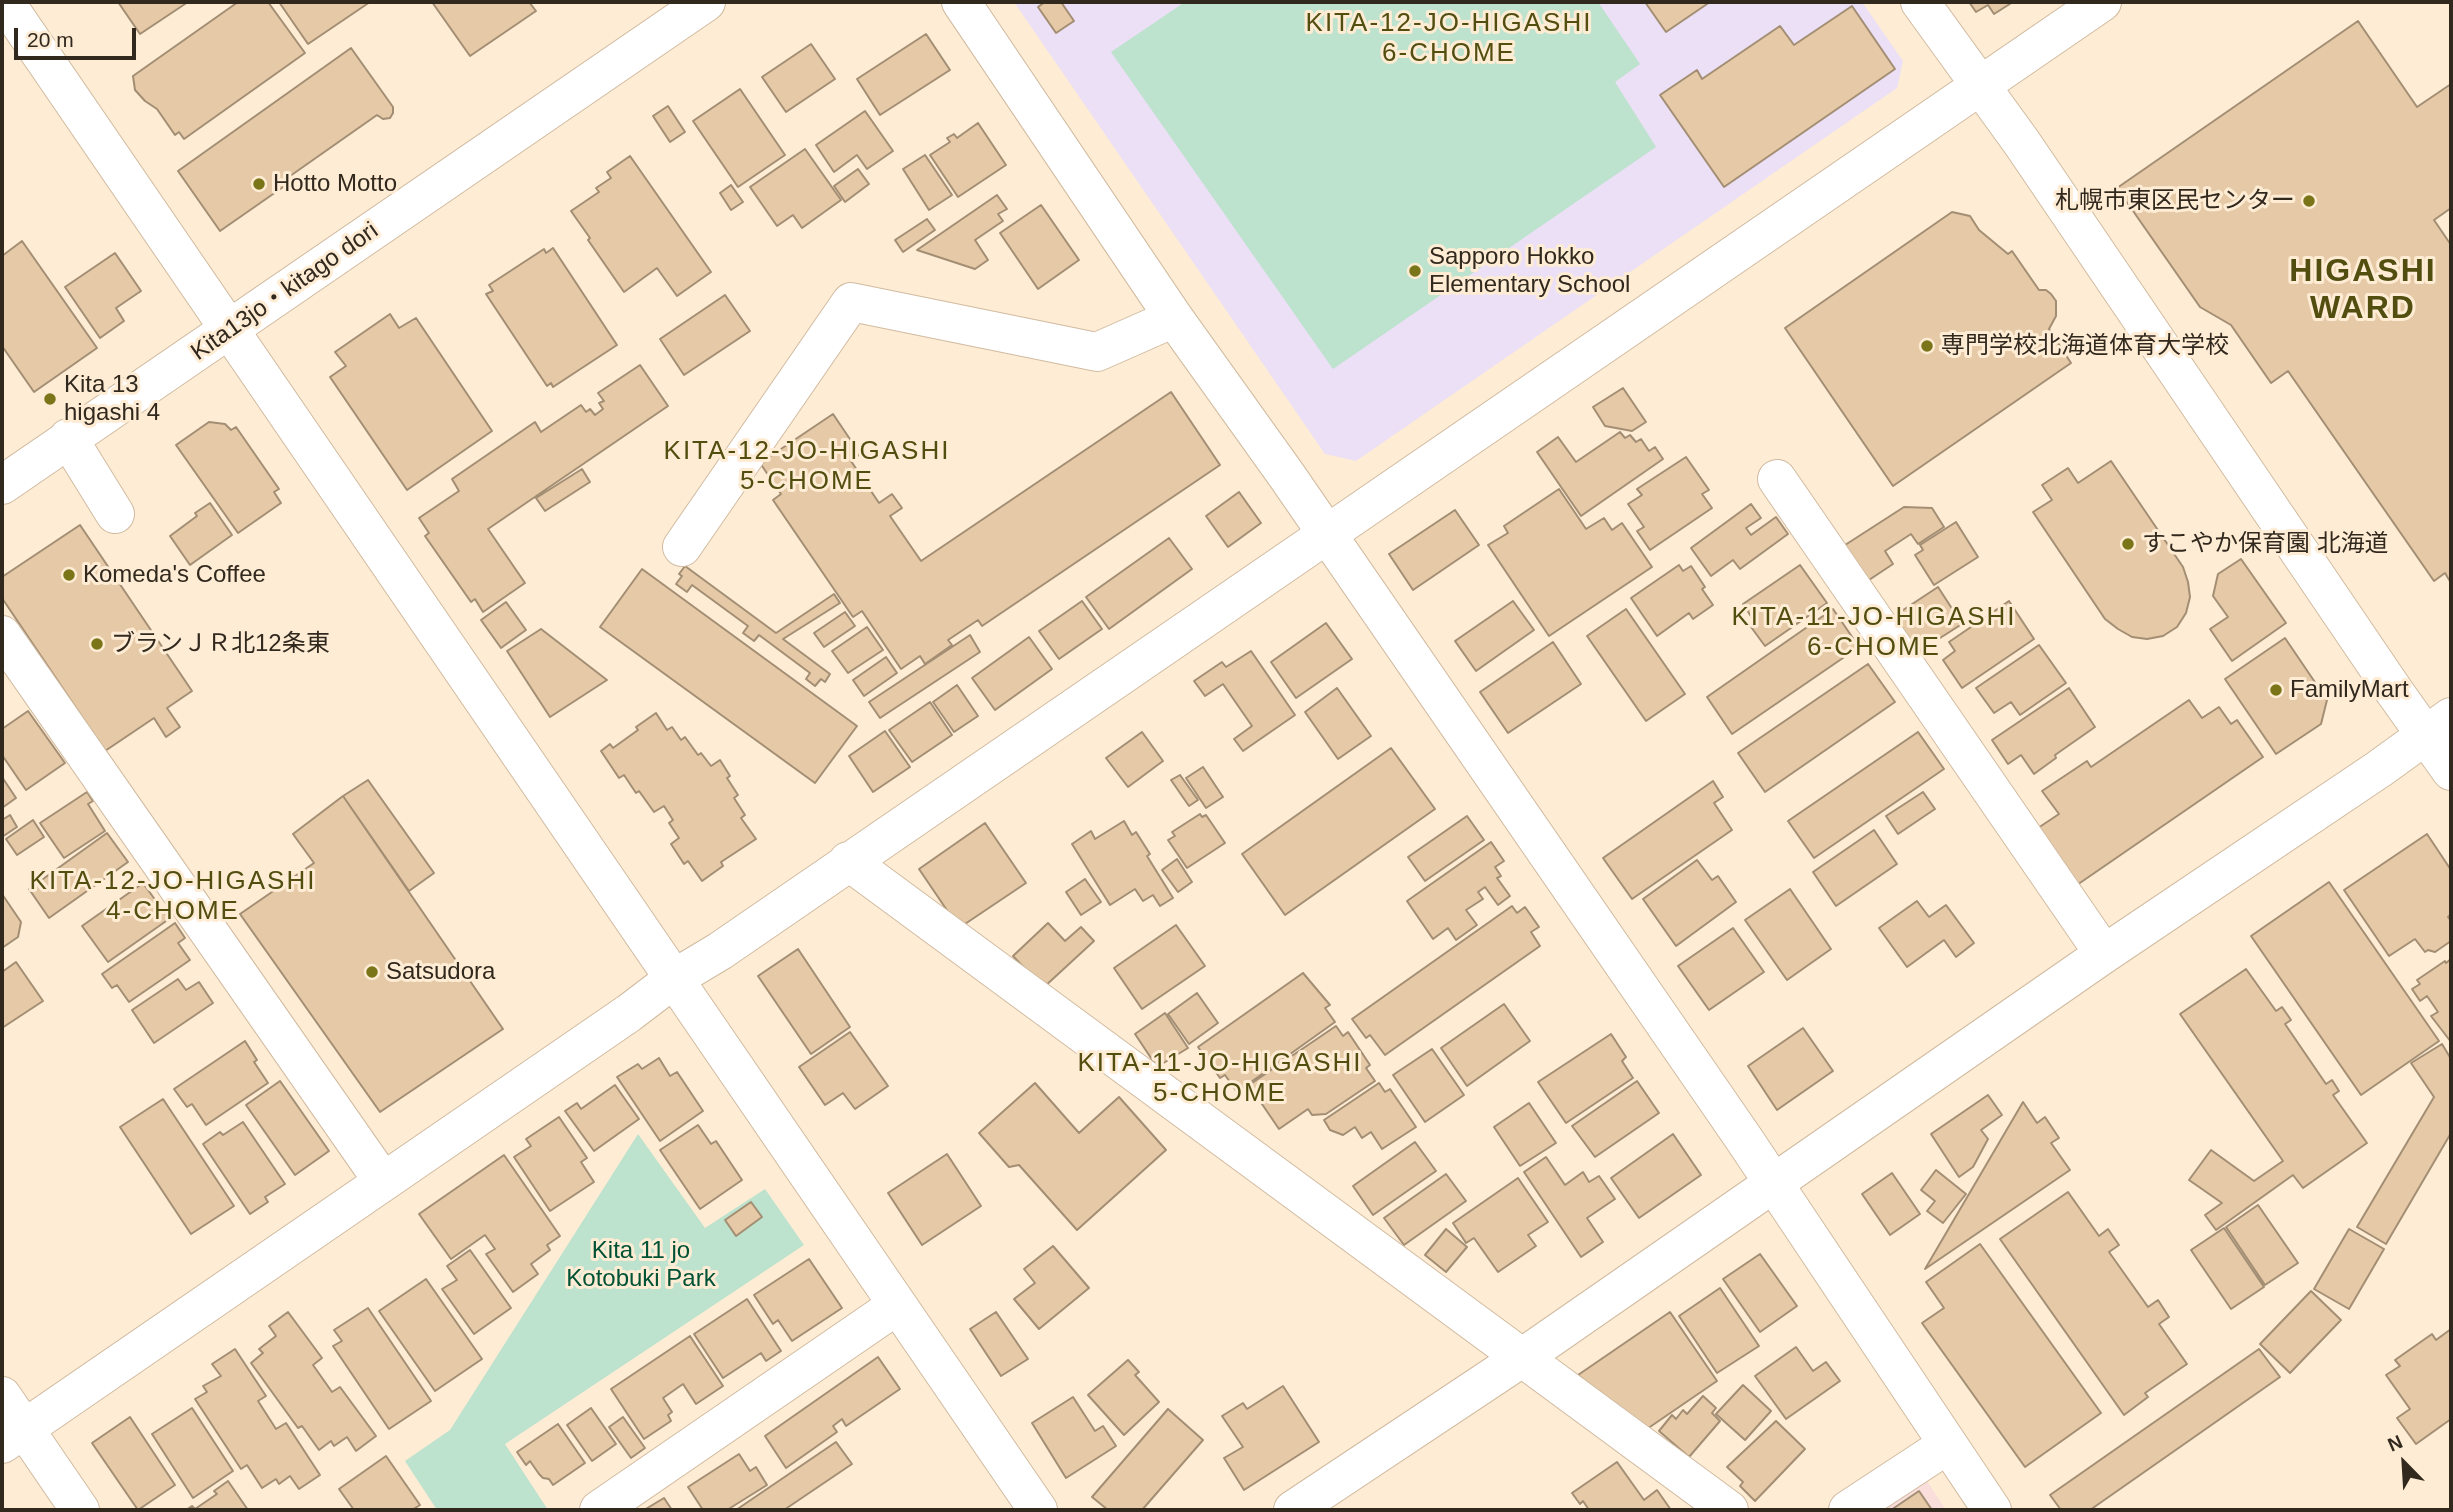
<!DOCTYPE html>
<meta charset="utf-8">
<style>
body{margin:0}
#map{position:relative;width:2453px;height:1512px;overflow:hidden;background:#feecd5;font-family:Arial,sans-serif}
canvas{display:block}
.frame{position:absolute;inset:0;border:4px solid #32291e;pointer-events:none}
.north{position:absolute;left:2369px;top:1428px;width:70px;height:70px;-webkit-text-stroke:5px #feecd5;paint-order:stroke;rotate:336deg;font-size:19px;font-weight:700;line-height:28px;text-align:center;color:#32291e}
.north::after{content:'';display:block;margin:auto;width:24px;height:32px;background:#32291e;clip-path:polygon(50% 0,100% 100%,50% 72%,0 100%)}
.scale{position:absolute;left:14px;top:28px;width:122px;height:32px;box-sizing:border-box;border:4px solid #32291e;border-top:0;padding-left:9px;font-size:21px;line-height:24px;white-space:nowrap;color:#32291e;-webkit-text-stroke:5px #feecd5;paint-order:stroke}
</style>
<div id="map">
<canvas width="2453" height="1512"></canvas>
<div class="frame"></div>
<div class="north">N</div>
<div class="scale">20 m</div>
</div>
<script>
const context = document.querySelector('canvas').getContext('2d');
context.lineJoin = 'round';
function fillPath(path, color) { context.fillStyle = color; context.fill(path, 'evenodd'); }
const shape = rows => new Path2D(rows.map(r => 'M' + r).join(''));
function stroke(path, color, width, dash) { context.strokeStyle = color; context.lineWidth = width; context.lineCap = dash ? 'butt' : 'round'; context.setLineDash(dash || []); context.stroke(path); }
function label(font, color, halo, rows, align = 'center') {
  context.font = font + ' Arial,"Noto Sans JP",sans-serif'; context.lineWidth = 6; context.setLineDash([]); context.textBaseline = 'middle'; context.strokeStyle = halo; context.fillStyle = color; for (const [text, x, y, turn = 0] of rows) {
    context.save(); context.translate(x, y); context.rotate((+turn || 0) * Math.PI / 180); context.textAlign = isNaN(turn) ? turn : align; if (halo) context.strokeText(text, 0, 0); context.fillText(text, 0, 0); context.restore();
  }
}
fillPath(shape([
 [1925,1478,1946,1510,1879,1510]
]), '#f9dedc');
fillPath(shape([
 [1014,2,1862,2,1903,61,1897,88,1356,461,1325,454]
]), '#ebe0f5');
fillPath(shape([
 [1185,2,1598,2,1640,64,1615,82,1656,147,1333,369,1111,52],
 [638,1134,705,1228,765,1189,804,1245,505,1444,548,1510,437,1510,405,1461,450,1430]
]), '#bde2cd');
const building = shape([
 [118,2,188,2,140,34,118,2],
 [238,2,268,2,305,53,184,139,179,132,175,135,157,109,145,101,135,90,133,76,238,2],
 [279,2,370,2,308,44,279,2],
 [432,2,529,2,536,11,470,56,432,2],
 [1045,2,1061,2,1074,21,1056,33,1038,7,1045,2],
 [1645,2,1710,2,1666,32,1645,2],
 [1969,2,2013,2,1994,14,1988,5,1976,12,1969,2],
 [1852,6,1895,69,1724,187,1660,95,1697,70,1702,79,1780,26,1794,45,1852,6],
 [2358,21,2417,107,2451,84,2451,208,2434,220,2451,245,2451,583,2445,573,2434,581,2288,371,2271,383,2231,325,2200,307,2117,188,2358,21],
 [926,34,950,70,880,115,857,79,926,34],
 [811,44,835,79,786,112,762,77,811,44],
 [351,48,393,107,393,113,390,118,383,119,377,115,283,181,286,185,220,231,178,171,351,48],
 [740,89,785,155,738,187,693,121,740,89],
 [668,106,685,132,670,142,653,116,668,106],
 [865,111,893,151,867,169,857,155,834,172,816,145,865,111],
 [978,123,1006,165,958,197,930,155,950,142,947,138,954,134,957,138,978,123],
 [805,149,841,200,802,228,793,215,777,226,750,187,805,149],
 [925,155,952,195,929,210,903,169,925,155],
 [630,156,711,272,677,296,657,268,624,292,588,240,590,238,571,211,599,192,596,188,611,178,607,172,630,156],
 [858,169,869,184,845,202,834,186,858,169],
 [731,185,743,202,731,210,720,193,731,185],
 [997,195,1007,209,998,214,1003,221,975,240,988,260,975,269,917,250,997,195],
 [1041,205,1079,260,1038,289,1000,233,1041,205],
 [1952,212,1970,216,1979,230,2008,254,2012,251,2039,290,2046,290,2051,294,2056,301,2056,316,2049,329,2071,363,1893,486,1785,328,1952,212],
 [927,219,935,230,903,252,895,240,927,219],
 [22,241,97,348,34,392,2,346,2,256,22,241],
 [553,248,617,345,553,387,551,383,547,386,486,294,493,291,489,285,544,249,546,253,553,248],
 [115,253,141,291,116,308,124,321,100,338,65,287,115,253],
 [725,295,750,331,684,375,660,339,725,295],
 [390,314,399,328,416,318,492,431,407,490,330,377,346,366,335,352,390,314],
 [640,365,668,406,488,529,525,583,483,612,475,599,471,602,425,536,429,533,419,518,459,491,452,479,535,422,541,432,581,405,586,412,590,409,595,415,603,409,599,403,604,401,598,393,640,365],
 [1623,388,1646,422,1632,431,1605,426,1593,407,1623,388],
 [1171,392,1220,465,982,626,978,620,948,640,952,645,925,664,920,656,901,669,862,611,853,617,773,500,781,494,760,463,833,414,860,454,851,461,879,503,892,494,902,508,890,516,921,561,1171,392],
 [209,422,225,424,231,430,236,427,279,489,274,492,281,503,238,533,176,445,209,422],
 [1620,432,1625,438,1630,435,1636,442,1641,439,1649,451,1655,447,1663,459,1581,516,1537,452,1558,437,1576,462,1620,432],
 [1686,457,1709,490,1702,494,1712,508,1650,550,1637,531,1644,527,1628,504,1642,495,1637,489,1686,457],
 [2111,461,2183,567,2188,582,2190,597,2186,613,2177,627,2163,636,2147,639,2132,637,2118,629,2105,619,2033,512,2052,500,2042,485,2068,468,2078,483,2111,461],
 [582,469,590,482,545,511,536,498,582,469],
 [1559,489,1586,529,1604,518,1612,530,1622,523,1652,567,1549,636,1488,545,1508,533,1504,526,1559,489],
 [1239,492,1261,523,1228,547,1206,516,1239,492],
 [210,503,232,535,190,565,170,536,197,516,195,513,210,503],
 [1751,504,1761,518,1746,528,1751,535,1776,517,1788,534,1740,569,1733,560,1711,576,1691,548,1751,504],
 [1904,507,1932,508,1944,527,1918,544,1911,534,1885,551,1893,564,1866,582,1842,547,1904,507],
 [1455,510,1479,545,1413,590,1389,554,1455,510],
 [1956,522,1978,557,1934,585,1915,555,1923,550,1920,545,1956,522],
 [80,525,192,691,167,708,180,727,166,737,154,718,105,751,2,598,2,577,80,525],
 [1169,538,1192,569,1109,629,1086,597,1169,538],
 [2241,559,2286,623,2232,661,2210,629,2228,617,2213,596,2218,574,2241,559],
 [1679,565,1683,571,1691,566,1705,587,1702,589,1713,605,1693,619,1689,613,1657,636,1631,598,1679,565],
 [1800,565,1827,603,1765,646,1751,627,1756,624,1743,604,1800,565],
 [685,566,776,633,834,594,840,603,783,639,830,674,825,682,821,679,815,686,806,679,810,673,759,635,754,641,743,633,748,626,692,585,687,592,676,584,682,576,679,574,685,566],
 [642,569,857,726,815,783,600,627,642,569],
 [1938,587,1962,624,1915,654,1891,618,1938,587],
 [1082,601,1102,629,1059,659,1039,631,1082,601],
 [1513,601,1534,630,1476,671,1455,641,1513,601],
 [2009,601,2034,639,1962,688,1943,660,1955,651,1949,642,2009,601],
 [506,602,526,630,501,648,481,620,506,602],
 [1626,609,1685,694,1646,721,1587,636,1626,609],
 [1833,609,1859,647,1732,734,1707,697,1833,609],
 [845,612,855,626,824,647,814,633,845,612],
 [1326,623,1352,659,1296,698,1271,662,1326,623],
 [867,627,883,650,848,673,832,651,867,627],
 [541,629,607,680,550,717,507,651,541,629],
 [970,635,980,652,880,718,869,702,970,635],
 [1029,637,1052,669,995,710,972,678,1029,637],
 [2285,638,2327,700,2321,724,2276,754,2225,679,2285,638],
 [1553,642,1581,684,1508,733,1480,692,1553,642],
 [2039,645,2066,683,2020,715,2011,702,1994,713,1976,688,2039,645],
 [1251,651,1295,715,1243,751,1234,739,1252,726,1223,684,1205,696,1194,681,1222,662,1226,667,1251,651],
 [886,657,897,673,864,696,853,680,886,657],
 [1868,664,1895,702,1765,792,1738,753,1868,664],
 [957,685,978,716,954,732,933,702,957,685],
 [1337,688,1371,736,1338,759,1305,712,1337,688],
 [2069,688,2095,727,2055,755,2056,758,2034,774,2021,755,2008,764,1992,740,2069,688],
 [2189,700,2202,718,2219,707,2231,724,2237,720,2263,757,2074,887,2035,830,2059,814,2042,791,2087,761,2091,767,2189,700],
 [930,702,952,735,912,762,889,730,930,702],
 [28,711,65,763,26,790,2,755,2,729,28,711],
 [656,713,667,730,672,727,681,740,685,737,698,755,701,753,711,766,720,760,730,776,727,778,738,795,734,798,745,815,741,818,756,839,721,862,723,866,702,881,688,861,684,864,671,844,679,838,669,823,673,820,664,806,654,812,639,791,636,793,624,775,619,778,601,751,610,744,613,748,638,730,636,727,656,713],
 [885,731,910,767,873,792,849,756,885,731],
 [1142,732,1163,761,1128,787,1106,758,1142,732],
 [1918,732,1944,769,1814,858,1788,821,1918,732],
 [1391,748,1435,809,1285,915,1242,854,1391,748],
 [1203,767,1223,797,1206,808,1186,778,1203,767],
 [1180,775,1198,800,1189,806,1171,780,1180,775],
 [2,777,16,798,2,808,2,777],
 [368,780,434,873,409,891,343,796,368,780],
 [1713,781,1723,797,1714,803,1732,830,1632,899,1603,858,1713,781],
 [87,792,93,801,88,804,105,831,64,858,40,823,87,792],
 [1923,792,1935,809,1898,834,1886,816,1923,792],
 [343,796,503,1029,380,1112,240,914,314,863,293,834,343,796],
 [1200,814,1202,817,1206,815,1225,843,1187,868,1168,840,1175,836,1172,832,1200,814],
 [10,815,17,827,2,837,2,820,10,815],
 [1467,816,1484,840,1425,881,1408,857,1467,816],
 [33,820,44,837,17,855,6,839,33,820],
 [1124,821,1132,835,1136,832,1150,854,1147,856,1173,898,1160,906,1153,895,1143,901,1135,889,1110,905,1072,844,1091,831,1095,839,1124,821],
 [985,823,1026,883,959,928,919,869,985,823],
 [1874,830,1897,864,1836,906,1813,872,1874,830],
 [107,833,128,862,49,918,29,889,107,833],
 [2427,834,2451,870,2451,914,2448,917,2451,921,2451,941,2435,952,2428,950,2425,952,2415,939,2389,956,2344,890,2427,834],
 [1491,842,1504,861,1495,867,1501,876,1497,878,1510,896,1498,905,1485,887,1478,892,1483,899,1466,910,1477,925,1456,940,1448,928,1433,939,1407,901,1491,842],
 [1177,859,1192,882,1178,892,1162,870,1177,859],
 [1697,860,1712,880,1718,876,1736,902,1676,946,1643,899,1697,860],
 [1085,879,1101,902,1081,915,1066,892,1085,879],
 [2329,882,2439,1041,2361,1095,2251,936,2329,882],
 [143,883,169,919,108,962,82,926,143,883],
 [1790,889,1831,949,1787,980,1745,920,1790,889],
 [2,894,21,922,18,937,2,948,2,894],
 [1917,901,1929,917,1946,905,1974,943,1956,957,1944,940,1907,967,1879,928,1917,901],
 [1512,906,1517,913,1525,907,1539,927,1531,932,1540,946,1385,1055,1370,1035,1366,1038,1352,1019,1512,906],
 [175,923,185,938,178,943,190,960,129,1002,117,985,112,988,102,974,175,923],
 [1048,923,1065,941,1081,927,1094,941,1043,988,1013,956,1048,923],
 [1176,925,1205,966,1142,1009,1114,968,1176,925],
 [1733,928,1764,972,1709,1010,1678,966,1733,928],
 [798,949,850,1027,811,1054,758,976,798,949],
 [2451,959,2451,1042,2431,1016,2438,1012,2427,996,2420,1001,2412,989,2420,984,2417,980,2445,961,2446,963,2451,959],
 [16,962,43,1001,2,1028,2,972,16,962],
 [2246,969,2276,1011,2282,1007,2291,1020,2285,1024,2326,1084,2332,1080,2339,1091,2333,1095,2367,1143,2303,1188,2293,1175,2216,1230,2205,1215,2222,1203,2189,1180,2211,1150,2254,1181,2283,1161,2180,1014,2246,969],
 [1303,973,1330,1005,1325,1008,1335,1022,1237,1092,1225,1075,1220,1078,1198,1047,1303,973],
 [178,979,186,990,199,982,213,1003,154,1043,132,1010,178,979],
 [1197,993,1218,1023,1189,1044,1168,1014,1197,993],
 [1504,1004,1530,1041,1467,1086,1441,1048,1504,1004],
 [1165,1013,1188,1048,1157,1067,1135,1034,1165,1013],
 [1336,1026,1343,1036,1348,1032,1370,1065,1366,1068,1375,1081,1326,1114,1312,1115,1308,1109,1279,1129,1249,1085,1336,1026],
 [1803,1028,1833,1071,1777,1110,1748,1066,1803,1028],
 [850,1032,888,1086,855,1109,843,1093,825,1105,799,1067,850,1032],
 [1611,1034,1626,1057,1622,1061,1633,1078,1566,1123,1538,1082,1611,1034],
 [245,1041,257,1060,254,1062,268,1083,206,1125,192,1104,187,1107,174,1089,245,1041],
 [2442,1044,2451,1059,2451,1133,2386,1244,2357,1227,2434,1097,2411,1063,2442,1044],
 [1432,1049,1464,1095,1425,1122,1393,1075,1432,1049],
 [659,1058,670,1076,677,1072,703,1111,660,1141,617,1077,638,1064,642,1069,659,1058],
 [280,1081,329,1151,295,1175,246,1105,280,1081],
 [1637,1081,1659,1113,1595,1157,1572,1126,1637,1081],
 [1035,1083,1079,1133,1119,1097,1166,1150,1077,1230,1019,1165,1009,1167,979,1133,1035,1083],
 [1379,1083,1385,1092,1390,1089,1416,1127,1382,1149,1371,1132,1362,1138,1355,1127,1343,1135,1330,1130,1324,1120,1379,1083],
 [615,1085,639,1119,594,1151,565,1111,577,1103,581,1109,615,1085],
 [1988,1095,2002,1115,1981,1130,1988,1139,1973,1167,1959,1177,1931,1134,1988,1095],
 [163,1099,234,1206,191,1234,120,1127,163,1099],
 [2023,1102,2037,1123,2045,1117,2059,1138,2051,1143,2070,1170,1925,1269,2023,1102],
 [1529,1103,1556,1143,1520,1166,1494,1127,1529,1103],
 [559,1117,587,1158,581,1162,594,1182,550,1211,514,1157,531,1146,526,1139,559,1117],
 [243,1122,285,1184,265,1197,268,1202,250,1214,203,1144,220,1132,223,1135,243,1122],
 [698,1125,711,1144,716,1141,742,1180,700,1209,660,1150,698,1125],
 [1673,1134,1701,1175,1639,1218,1611,1178,1673,1134],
 [1415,1142,1436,1171,1373,1215,1353,1186,1415,1142],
 [947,1154,981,1206,922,1245,888,1193,947,1154],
 [504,1155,560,1236,547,1245,550,1250,531,1264,538,1274,513,1292,486,1254,495,1249,485,1235,451,1259,419,1214,504,1155],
 [1546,1157,1565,1185,1583,1172,1589,1182,1599,1176,1615,1199,1587,1218,1603,1242,1581,1257,1524,1172,1546,1157],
 [1936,1170,1966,1194,1943,1223,1927,1211,1935,1201,1921,1190,1936,1170],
 [1892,1173,1920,1214,1890,1235,1862,1194,1892,1173],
 [1446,1174,1466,1201,1404,1245,1384,1218,1446,1174],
 [1518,1178,1548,1222,1528,1235,1536,1246,1498,1272,1474,1238,1466,1243,1453,1223,1518,1178],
 [2068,1192,2099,1236,2108,1229,2119,1245,2109,1252,2148,1307,2158,1300,2169,1317,2159,1324,2187,1364,2145,1393,2148,1397,2124,1415,2000,1239,2068,1192],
 [751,1202,762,1217,736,1236,725,1220,751,1202],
 [2258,1205,2298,1263,2265,1285,2226,1227,2258,1205],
 [2224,1228,2264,1287,2231,1309,2191,1250,2224,1228],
 [1446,1229,1467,1247,1446,1272,1425,1255,1446,1229],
 [2349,1229,2384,1249,2349,1309,2314,1289,2349,1229],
 [1980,1244,2101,1413,2025,1467,1922,1323,1944,1308,1926,1282,1980,1244],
 [1053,1246,1089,1288,1039,1329,1014,1299,1035,1283,1024,1269,1053,1246],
 [470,1250,511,1308,474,1334,442,1289,457,1280,447,1266,470,1250],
 [1760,1254,1797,1306,1760,1332,1723,1279,1760,1254],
 [809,1259,842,1308,792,1341,778,1320,773,1324,754,1295,809,1259],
 [426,1279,482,1359,435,1391,379,1311,426,1279],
 [1720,1288,1759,1346,1717,1373,1679,1316,1720,1288],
 [2311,1291,2341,1320,2290,1373,2260,1344,2311,1291],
 [747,1299,781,1351,766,1361,761,1353,723,1378,694,1334,747,1299],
 [368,1308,431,1401,389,1429,333,1346,342,1341,334,1330,368,1308],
 [288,1312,322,1358,313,1365,332,1392,340,1387,376,1436,356,1451,347,1437,334,1446,331,1441,319,1450,302,1426,298,1428,251,1363,263,1353,259,1349,276,1336,269,1326,288,1312],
 [996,1312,1028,1359,1001,1376,970,1329,996,1312],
 [1670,1312,1717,1381,1644,1431,1578,1375,1670,1312],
 [2451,1329,2451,1419,2416,1444,2397,1418,2410,1409,2386,1375,2400,1366,2395,1360,2432,1334,2436,1340,2451,1329],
 [690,1336,723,1386,696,1404,683,1384,663,1398,672,1412,668,1415,671,1421,644,1439,611,1389,690,1336],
 [1796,1347,1813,1371,1826,1362,1840,1381,1786,1419,1755,1376,1796,1347],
 [235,1349,266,1396,258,1401,276,1429,286,1423,320,1475,299,1489,290,1476,279,1484,276,1479,262,1488,247,1465,241,1469,195,1399,207,1392,203,1386,221,1376,212,1364,235,1349],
 [2259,1349,2280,1377,2090,1510,2061,1510,2050,1495,2259,1349],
 [878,1357,900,1389,846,1426,842,1419,833,1426,837,1432,786,1468,765,1436,878,1357],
 [1128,1360,1139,1372,1135,1375,1159,1402,1124,1435,1088,1395,1128,1360],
 [1743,1385,1771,1411,1745,1440,1716,1414,1743,1385],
 [1283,1386,1319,1442,1244,1490,1224,1458,1243,1447,1222,1416,1243,1403,1247,1409,1283,1386],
 [1703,1396,1716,1408,1712,1413,1720,1421,1689,1457,1659,1431,1672,1415,1676,1419,1683,1410,1687,1414,1703,1396],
 [1073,1397,1095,1431,1103,1426,1116,1446,1066,1478,1032,1423,1073,1397],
 [192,1408,233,1471,193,1498,152,1434,192,1408],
 [591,1408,616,1444,592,1461,567,1425,591,1408],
 [1168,1409,1203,1440,1142,1510,1108,1510,1092,1497,1168,1409],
 [130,1417,175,1485,138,1510,92,1443,130,1417],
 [623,1417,645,1448,631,1458,609,1427,623,1417],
 [1776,1421,1805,1449,1755,1501,1740,1486,1743,1482,1727,1467,1776,1421],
 [558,1424,585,1463,553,1485,549,1479,543,1478,539,1474,530,1461,526,1465,517,1452,558,1424],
 [836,1442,852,1464,784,1510,736,1510,836,1442],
 [739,1454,750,1471,756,1467,767,1485,727,1510,703,1510,688,1487,739,1454],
 [386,1456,420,1505,412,1510,354,1510,339,1489,386,1456],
 [1617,1462,1644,1500,1657,1490,1671,1510,1589,1510,1583,1501,1580,1504,1572,1493,1617,1462],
 [228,1481,248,1510,186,1510,192,1506,195,1509,217,1494,214,1491,228,1481],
 [1919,1491,1932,1510,1891,1510,1919,1491],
 [664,1498,672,1510,644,1510,664,1498]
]);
fillPath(building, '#e6caa7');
stroke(building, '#a38e74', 2);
const minor = shape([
 [5,2,1038,1510],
 [961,2,1174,318,1287,476,1744,1139,1992,1510],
 [1920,2,2022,143,2394,691,2451,771],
 [68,438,115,514],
 [1777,479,2104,954],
 [2,485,706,2],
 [682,547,851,302,1097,352,1174,318],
 [2,635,382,1180],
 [848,861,1729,1510],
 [2,1396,80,1510],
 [2,1444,629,1013,675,978,720,951,2102,2],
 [599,1510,896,1306],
 [1293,1510,1523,1357,2104,954,2379,769,2451,717],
 [1848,1510,1947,1445]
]);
stroke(minor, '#d1bba0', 40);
stroke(minor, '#fff', 38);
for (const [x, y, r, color] of [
 [259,184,7,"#7b7519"],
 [2309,201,7,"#7b7519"],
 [1415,271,7,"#7b7519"],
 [1927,346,7,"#7b7519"],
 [50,399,7,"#7b7519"],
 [2128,544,7,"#7b7519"],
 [69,575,7,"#7b7519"],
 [97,644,7,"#7b7519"],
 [2276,690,7,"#7b7519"],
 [372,972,7,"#7b7519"]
]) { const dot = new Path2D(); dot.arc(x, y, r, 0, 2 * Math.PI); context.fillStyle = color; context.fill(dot); stroke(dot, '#feecd5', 2.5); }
label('24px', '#32291e', '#feecd5', [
 ["Hotto Motto",273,184],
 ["札幌市東区民センター",2295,201,"right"],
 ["Sapporo Hokko",1429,257],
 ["Elementary School",1429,285],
 ["専門学校北海道体育大学校",1941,346],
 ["Kita 13",64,385],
 ["higashi 4",64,413],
 ["すこやか保育園 北海道",2142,544],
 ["Komeda's Coffee",83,575],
 ["ブランＪＲ北12条東",111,644],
 ["FamilyMart",2290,690],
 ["Satsudora",386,972]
], 'left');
label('24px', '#32291e', '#feecd5', [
 ["Kita13jo・kitago dori",285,292,-35]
]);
label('24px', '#005235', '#feecd5', [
 ["Kita 11 jo",641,1251],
 ["Kotobuki Park",641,1279]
]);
context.letterSpacing = '2px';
label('26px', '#524e10', '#feecd5', [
 ["KITA-12-JO-HIGASHI",1449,24],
 ["6-CHOME",1449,54],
 ["KITA-12-JO-HIGASHI",807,452],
 ["5-CHOME",807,482],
 ["KITA-11-JO-HIGASHI",1874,618],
 ["6-CHOME",1874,648],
 ["KITA-12-JO-HIGASHI",173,882],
 ["4-CHOME",173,912],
 ["KITA-11-JO-HIGASHI",1220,1064],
 ["5-CHOME",1220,1094]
]);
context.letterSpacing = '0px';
context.letterSpacing = '2px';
label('bold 32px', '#524e10', '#feecd5', [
 ["HIGASHI",2363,272],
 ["WARD",2363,309]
]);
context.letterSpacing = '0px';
</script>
